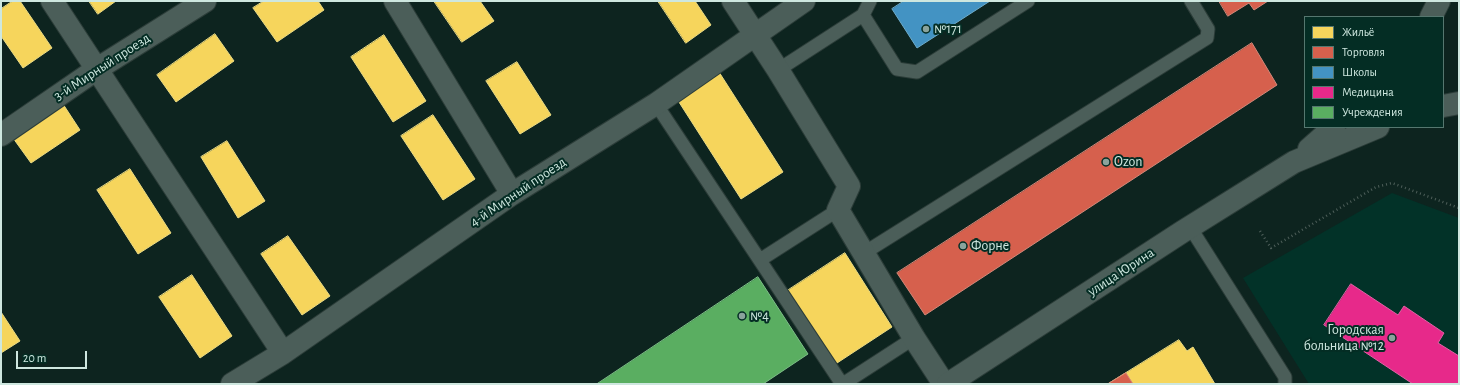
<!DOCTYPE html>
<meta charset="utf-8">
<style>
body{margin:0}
#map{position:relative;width:1460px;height:385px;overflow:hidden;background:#0d241f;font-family:"Alegreya Sans",sans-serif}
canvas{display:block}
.frame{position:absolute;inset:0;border:2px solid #cee7df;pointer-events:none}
.legend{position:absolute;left:1304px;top:16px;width:140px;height:112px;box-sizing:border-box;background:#042d24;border:1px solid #55776f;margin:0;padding:5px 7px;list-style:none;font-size:12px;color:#cee7df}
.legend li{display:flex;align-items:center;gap:8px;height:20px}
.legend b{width:20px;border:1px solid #55776f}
.scale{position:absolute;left:16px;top:351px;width:71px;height:18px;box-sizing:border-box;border:2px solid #cee7df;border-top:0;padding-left:5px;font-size:12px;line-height:14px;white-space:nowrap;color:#cee7df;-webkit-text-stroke:3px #042d24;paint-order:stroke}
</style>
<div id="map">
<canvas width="1460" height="385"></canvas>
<div class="frame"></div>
<ul class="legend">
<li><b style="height:11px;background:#f6d55c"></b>Жильё</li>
<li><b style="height:11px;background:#d6604d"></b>Торговля</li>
<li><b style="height:11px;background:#4393c3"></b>Школы</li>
<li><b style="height:11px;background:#e7298a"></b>Медицина</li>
<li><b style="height:11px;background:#5aae61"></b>Учреждения</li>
</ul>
<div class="scale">20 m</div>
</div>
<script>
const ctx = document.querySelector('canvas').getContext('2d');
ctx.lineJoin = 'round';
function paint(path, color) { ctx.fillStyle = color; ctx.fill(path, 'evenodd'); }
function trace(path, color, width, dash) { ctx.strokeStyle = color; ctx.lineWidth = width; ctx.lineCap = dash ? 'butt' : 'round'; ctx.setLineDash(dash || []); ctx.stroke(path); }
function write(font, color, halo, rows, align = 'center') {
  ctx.font = font + ' "Alegreya Sans",sans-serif'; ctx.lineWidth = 4; ctx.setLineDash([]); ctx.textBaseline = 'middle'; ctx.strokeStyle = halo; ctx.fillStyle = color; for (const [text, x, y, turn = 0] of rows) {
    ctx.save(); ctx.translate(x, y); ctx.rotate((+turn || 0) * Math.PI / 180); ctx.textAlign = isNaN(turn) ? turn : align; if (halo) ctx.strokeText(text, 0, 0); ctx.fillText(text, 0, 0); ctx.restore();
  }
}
paint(new Path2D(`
 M1392,193l67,25v166h-150l-66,-106z`), '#023228');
const homes = new Path2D(`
 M13,1h7l32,47 -29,20 -22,-32v-27z
 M89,1h27l-18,13z
 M264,1h54l6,9 -47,32 -24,-34z
 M434,1h46l14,20 -32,21z
 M658,1h37l16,24 -25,18z
 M215,34l19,27 -58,41 -19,-27z
 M384,35l42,66 -33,21 -42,-65z
 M517,62l34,53 -31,19 -34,-53z
 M719,72l64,100 -42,27 -64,-100z
 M63,104l17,26 -49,33 -18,-25z
 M433,115l42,64 -32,21 -42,-64z
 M227,141l38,60 -27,17 -37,-61z
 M130,169l41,64 -33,21 -41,-64z
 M288,236l42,60 -28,19 -41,-61z
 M845,253l47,74 -58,38 -47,-74z
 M192,275l40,61 -32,22 -41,-61z
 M1,312l19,29 -19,12z
 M1179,340l8,11 6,-4 22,37h-107z`);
paint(homes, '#f6d55c');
trace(homes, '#eada83', 1);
const shops = new Path2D(`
 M1219,1h49l-14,9 -5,-7 -21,13z
 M1252,43l25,42 -352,230 -28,-42z
 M1126,373l7,11h-25z`);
paint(shops, '#d6604d');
trace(shops, '#d48879', 1);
const schools = new Path2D(`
 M904,1h86l-73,47 -25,-39z`);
paint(schools, '#4393c3');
trace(schools, '#6daccb', 1);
const health = new Path2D(`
 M1351,284l47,31 6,-9 40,27 -6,10 21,13v28h-46l-89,-59z`);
paint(health, '#e7298a');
trace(health, '#e062a4', 1);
const public = new Path2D(`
 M758,277l50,77 -45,30h-166z`);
paint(public, '#5aae61');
trace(public, '#7dbf87', 1);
const lane = new Path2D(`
 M863,15l34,54 20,3 111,-71
 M778,70l85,-55 7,-14
 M656,104l186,280
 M1190,227l95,150v7
 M864,253l343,-215 1,-9 -17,-28
 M760,260l78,-50
 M843,384l71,-46`);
const street = new Path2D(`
 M52,1l231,352
 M395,1l117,193
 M733,1l45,69 71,116 -11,24 76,128 30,46
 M1,135l96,-66 108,-68
 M232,384l51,-31 229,-159 144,-90 148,-103`);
const secondary = new Path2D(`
 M1431,17l8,-16
 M1443,106l16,-3
 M1309,149l25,-22
 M948,384l234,-152 112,-70 84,-35`);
trace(lane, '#2c3d39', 15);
trace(street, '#2c3d39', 24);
trace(secondary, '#2c3d39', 24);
trace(new Path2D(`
 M1260,231l11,17 105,-61 16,-4 67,25`), '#4e5f5a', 2.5, [1, 3]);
trace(lane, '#4b5e59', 13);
trace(street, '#4b5e59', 22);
trace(secondary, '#4b5e59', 22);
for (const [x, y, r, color] of [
 [926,29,4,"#8aa39c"],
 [1106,162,4,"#8aa39c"],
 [963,246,4,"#8aa39c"],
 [742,316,4,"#8aa39c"],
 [1392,338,4,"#8aa39c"]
]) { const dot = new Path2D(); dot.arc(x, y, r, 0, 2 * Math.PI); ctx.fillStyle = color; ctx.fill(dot); trace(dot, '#042d24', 1.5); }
write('14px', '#cee7df', '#042d24', [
 ["№171",934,29],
 ["Ozon",1114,162],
 ["Форне",971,246],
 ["№4",750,316],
 ["Городская",1384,330,"right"],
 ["больница №12",1384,346,"right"]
], 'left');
write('14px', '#cee7df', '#042d24', [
 ["3-й Мирный проезд",102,67,-33],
 ["4-й Мирный проезд",518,192,-34],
 ["улица Юрина",1121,272,-33]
]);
</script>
